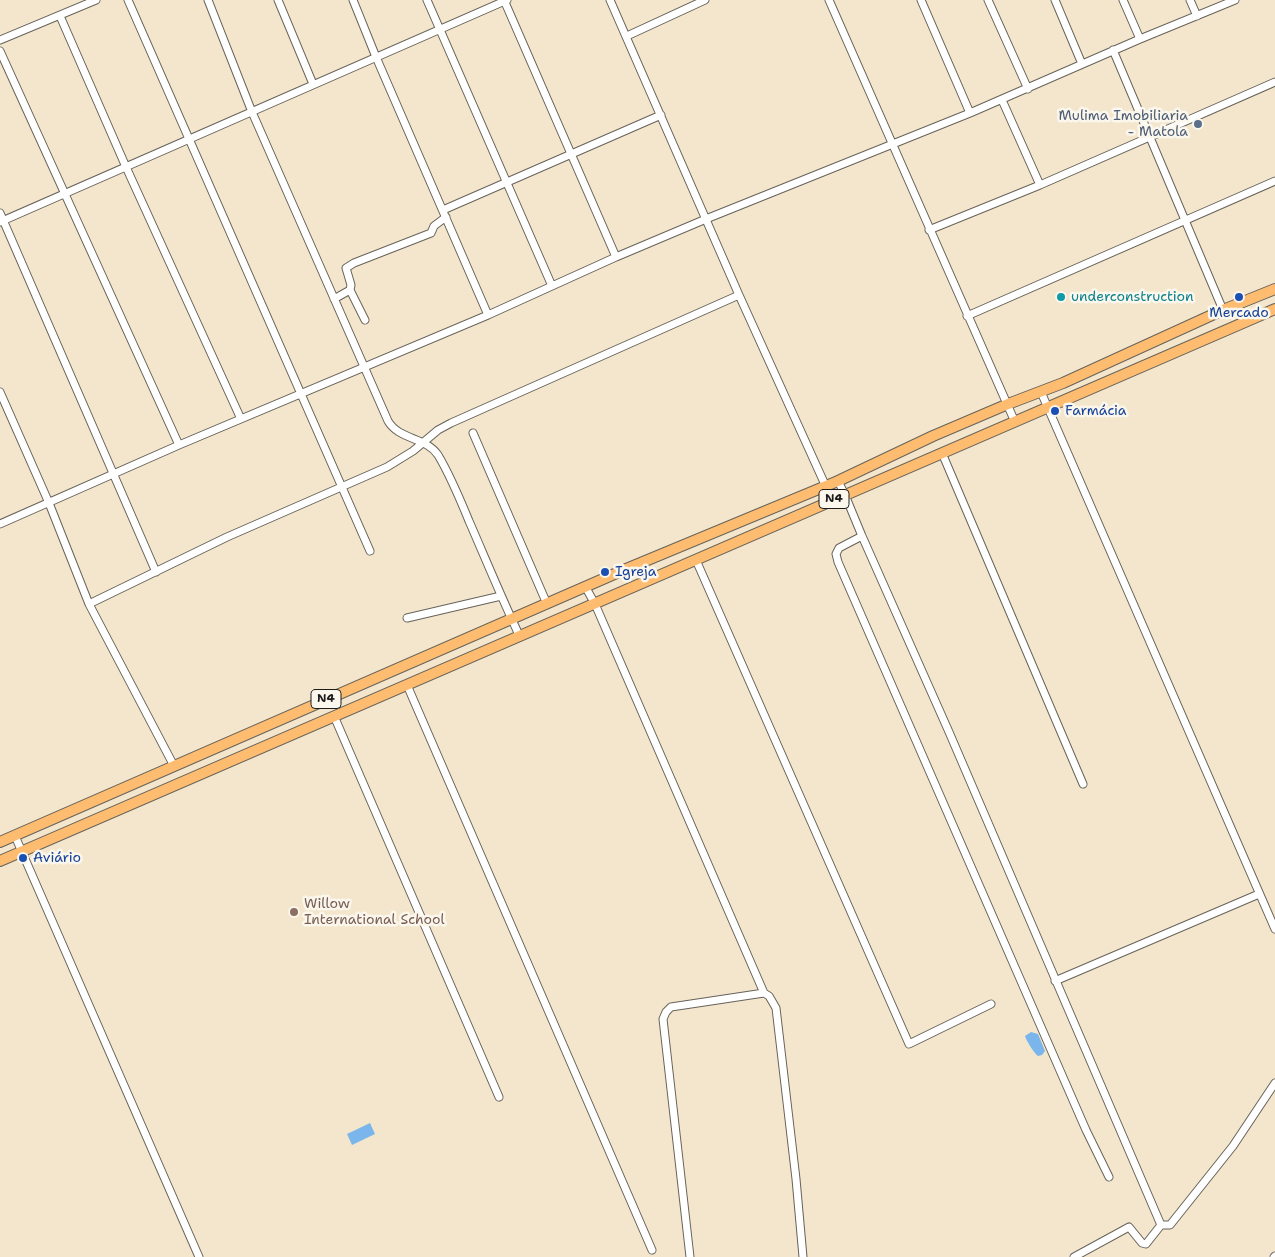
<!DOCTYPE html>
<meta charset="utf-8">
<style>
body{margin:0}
canvas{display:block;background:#f3e6cc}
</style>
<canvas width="1275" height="1257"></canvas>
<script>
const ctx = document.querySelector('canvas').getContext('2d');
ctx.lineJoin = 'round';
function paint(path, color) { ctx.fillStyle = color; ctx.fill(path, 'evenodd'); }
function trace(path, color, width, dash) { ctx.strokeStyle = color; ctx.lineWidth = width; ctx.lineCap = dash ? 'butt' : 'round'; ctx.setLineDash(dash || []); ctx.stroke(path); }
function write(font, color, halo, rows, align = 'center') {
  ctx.font = font + ' "Shantell Sans",sans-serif'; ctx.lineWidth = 5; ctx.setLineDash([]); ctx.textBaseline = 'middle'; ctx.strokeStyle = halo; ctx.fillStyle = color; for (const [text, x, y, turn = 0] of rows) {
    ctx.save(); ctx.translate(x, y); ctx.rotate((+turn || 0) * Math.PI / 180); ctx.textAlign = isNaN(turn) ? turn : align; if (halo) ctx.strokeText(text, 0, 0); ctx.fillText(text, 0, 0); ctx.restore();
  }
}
paint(new Path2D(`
 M1031,1032l7,2 7,17 -3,4 -4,1c-4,-3 -12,-16 -13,-20z
 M370,1123l5,11 -23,11 -5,-11z`), '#7ab6ec');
const minor = new Path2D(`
 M128,0l242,551
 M208,0l44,112 136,309c11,19 38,16 50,34 12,20 22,44 31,66 17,39 33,78 51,116
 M278,0l35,84
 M353,0l23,57 112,258
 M427,0l125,286
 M504,0l112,257
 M610,0l129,295 93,205
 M829,0l186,422
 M921,0l49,113
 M988,0l40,89
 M1055,0l27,64
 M1123,0l17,39
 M1190,0l7,16
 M60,16l66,151 115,252
 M627,36l78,-36
 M0,40l96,-40
 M1113,50l110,260
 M0,51l179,394
 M1002,100l38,85
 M443,210l218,-95
 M0,213l156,359
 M0,222l507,-222
 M929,230l111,-45 235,-103
 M350,290l15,30
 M334,299l16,-9 1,-5 -5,-17 8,-5 77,-30 3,-7 12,-9
 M967,316l308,-135
 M0,392l49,111 40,101 85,162
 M1041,392l234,537
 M473,433l74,171
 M942,453l141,331
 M838,481l7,14 17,41 87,196 212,493
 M0,524l179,-79 309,-130 128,-58 90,-38 264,-106 170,-74 95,-39
 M862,536l-23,12 -3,6 2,8 248,568 23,47
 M696,560l213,484 82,-40
 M586,588l9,16 169,389 5,3 7,12 20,171 7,78
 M89,604l138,-67 160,-70 26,-16 25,-21 13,-7 288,-128
 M407,618l94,-22
 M407,685l245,565
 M334,716l165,381
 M15,836l184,421
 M1055,981l204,-87
 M690,1257l-27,-238 3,-7 5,-5 93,-14
 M1074,1257l55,-30 13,16 4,1 15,-19h9l63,-79 42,-63
 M1274,1257l1,-1`);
const highway = new Path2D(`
 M0,842l626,-273 212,-88 95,-45 75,-32 55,-21 160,-73 52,-21
 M0,861l1275,-552`);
trace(minor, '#67635a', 9);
trace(highway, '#67635a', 12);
trace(minor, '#fff', 7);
trace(highway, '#febc70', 10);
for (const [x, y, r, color] of [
 [1198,124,5,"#5c6f8a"],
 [1061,297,5,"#0f9aa8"],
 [1239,297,5,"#1a4fb4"],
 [1055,411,5,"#1a4fb4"],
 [605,572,5,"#1a4fb4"],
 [23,858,5,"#1a4fb4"],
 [294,912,5,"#8d6e63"]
]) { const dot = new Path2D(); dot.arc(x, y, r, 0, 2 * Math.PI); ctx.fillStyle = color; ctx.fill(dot); trace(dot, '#fbf7ec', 2); }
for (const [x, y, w] of [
 [834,499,30],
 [326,699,30]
]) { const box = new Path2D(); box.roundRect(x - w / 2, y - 9.5, w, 19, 4); ctx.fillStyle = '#fbf7ec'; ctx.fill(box); trace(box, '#1c1c1c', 1); }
write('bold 12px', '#1c1c1c', null, [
 ["N4",834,499],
 ["N4",326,699]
]);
write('14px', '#4e5e75', '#fbf7ec', [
 ["Mulima Imobiliaria",1188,116],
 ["- Matola",1188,132]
], 'right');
write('14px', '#0d838f', '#fbf7ec', [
 ["underconstruction",1071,297]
], 'left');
write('14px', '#164399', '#fbf7ec', [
 ["Mercado",1239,313,"center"],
 ["Farmácia",1065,411],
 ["Igreja",615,572],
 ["Aviário",33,858]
], 'left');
write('14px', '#785e54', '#fbf7ec', [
 ["Willow",304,904],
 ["International School",304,920]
], 'left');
</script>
